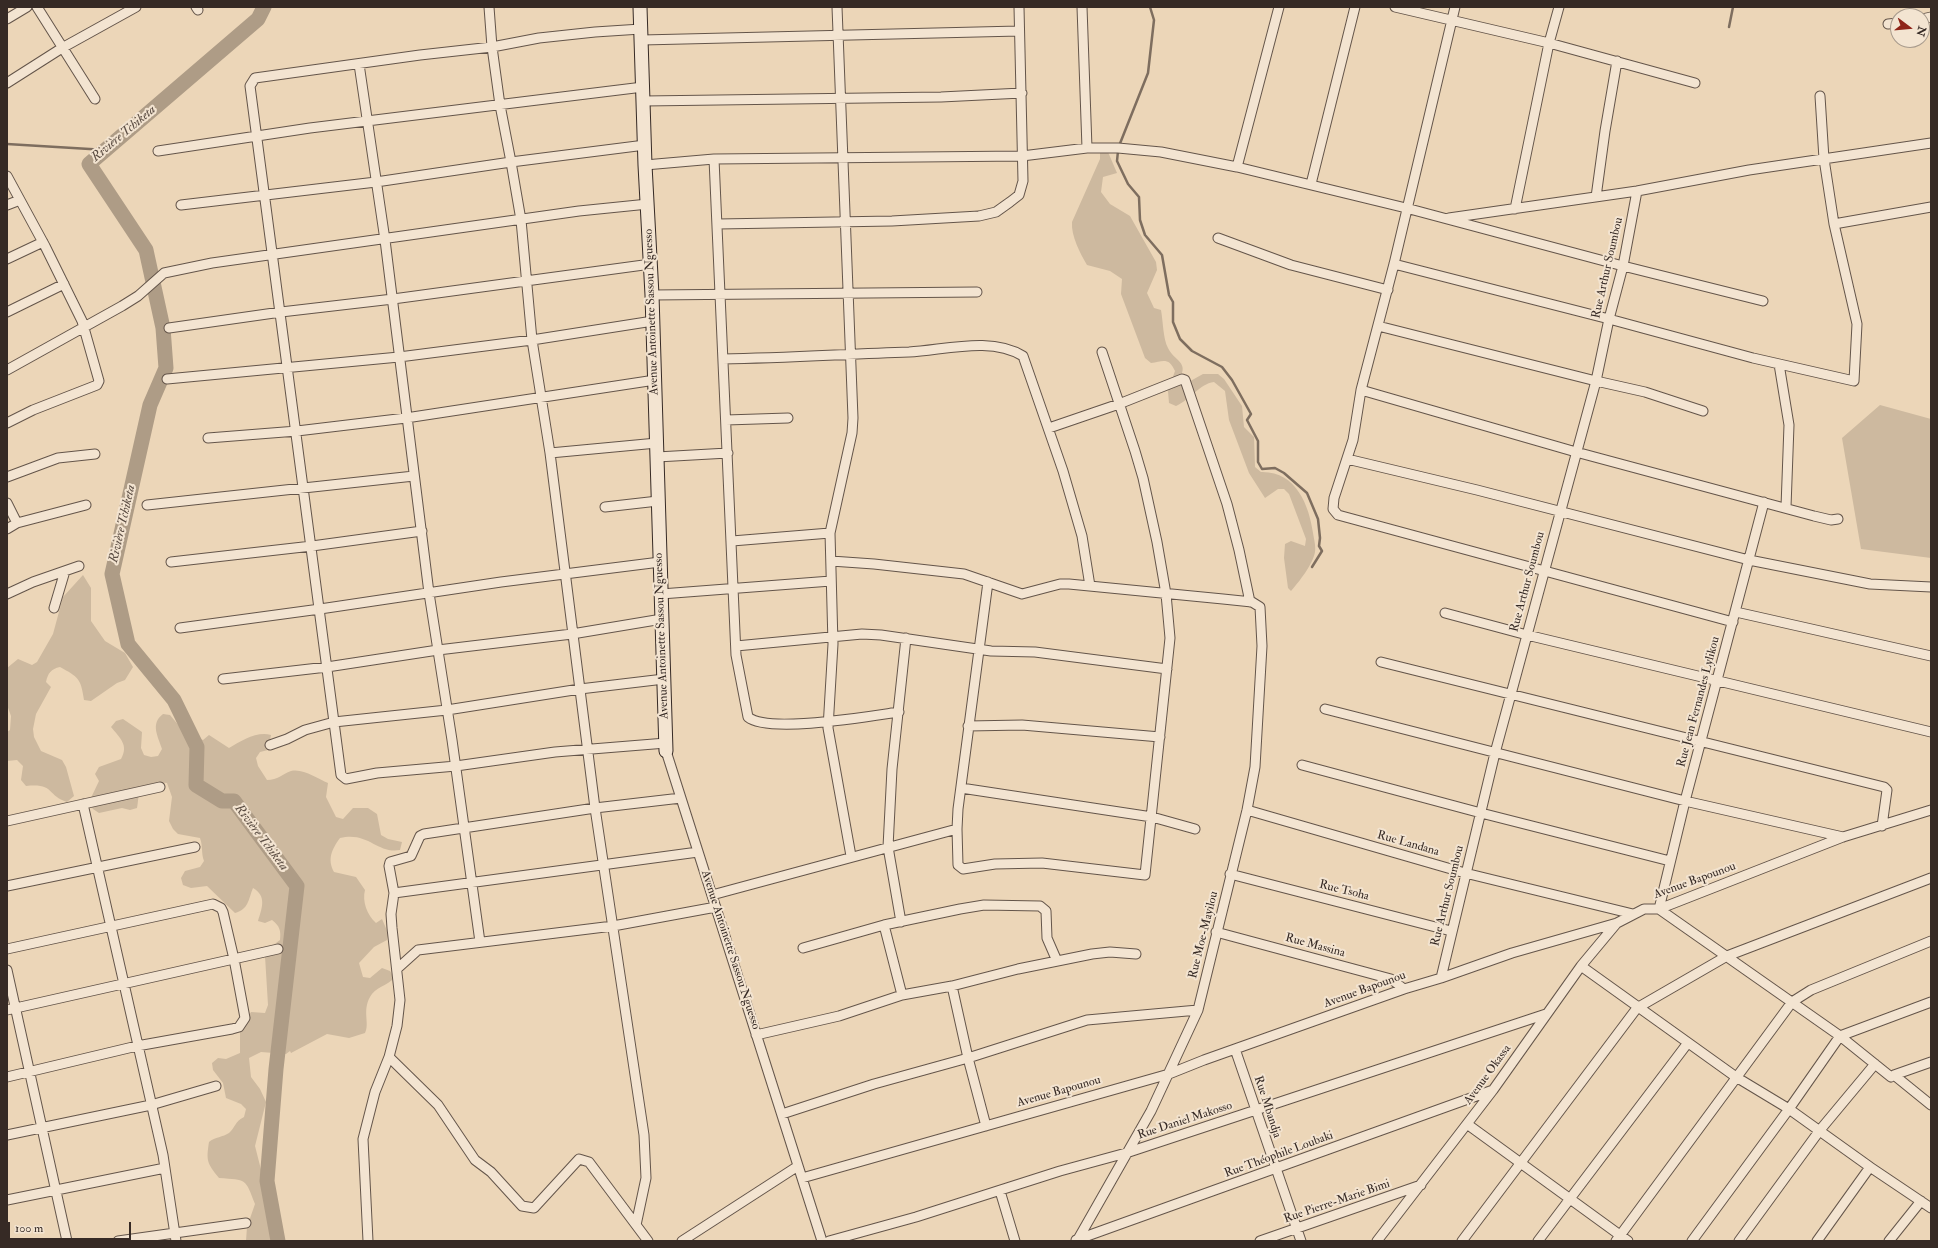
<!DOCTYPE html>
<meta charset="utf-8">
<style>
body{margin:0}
#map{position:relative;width:1938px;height:1248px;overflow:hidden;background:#ecd6b8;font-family:"IM FELL Double Pica",serif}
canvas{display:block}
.frame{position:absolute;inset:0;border:8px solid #362a25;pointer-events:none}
.north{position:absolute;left:1890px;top:8px;width:40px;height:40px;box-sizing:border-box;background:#f3e4d1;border:1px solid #a79a8c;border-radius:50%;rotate:106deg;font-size:11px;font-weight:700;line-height:16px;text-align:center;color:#362a25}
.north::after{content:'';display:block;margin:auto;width:14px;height:18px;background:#8f2418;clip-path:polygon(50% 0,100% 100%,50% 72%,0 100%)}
.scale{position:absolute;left:8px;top:1222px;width:123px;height:18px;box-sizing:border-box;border:2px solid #362a25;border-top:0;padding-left:5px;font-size:12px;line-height:14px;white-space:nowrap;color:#362a25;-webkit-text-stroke:3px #f3e4d1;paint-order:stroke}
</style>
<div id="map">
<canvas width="1938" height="1248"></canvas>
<div class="frame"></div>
<div class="north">N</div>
<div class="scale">100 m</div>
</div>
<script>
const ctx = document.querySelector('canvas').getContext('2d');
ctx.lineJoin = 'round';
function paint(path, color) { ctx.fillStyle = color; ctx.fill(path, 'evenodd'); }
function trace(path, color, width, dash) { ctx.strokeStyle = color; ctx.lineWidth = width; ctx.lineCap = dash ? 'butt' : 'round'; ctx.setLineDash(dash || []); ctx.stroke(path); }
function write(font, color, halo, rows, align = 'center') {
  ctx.font = font + ' "IM FELL Double Pica",serif'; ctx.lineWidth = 4; ctx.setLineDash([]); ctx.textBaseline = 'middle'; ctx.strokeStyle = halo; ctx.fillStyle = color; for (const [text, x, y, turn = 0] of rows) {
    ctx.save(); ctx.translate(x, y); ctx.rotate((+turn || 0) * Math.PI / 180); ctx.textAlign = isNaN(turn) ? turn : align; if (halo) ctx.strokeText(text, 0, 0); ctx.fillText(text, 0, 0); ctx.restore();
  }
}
paint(new Path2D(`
 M1100,152h8l9,21 -14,4 -2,15 9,12 20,12 26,46 1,8 -10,23 7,15 7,2c2,10 2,29 7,38 6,13 22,14 11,31l6,5 18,-10h15l6,5 18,27 2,21 10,10 1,30 6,5c35,-1 48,33 52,61 1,6 3,14 2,19 -2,12 -16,30 -24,39l-3,-3 -4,-30 1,-14 6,-3 14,5 1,-7 -17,-45 -5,-5h-6l-13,9 -16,-25 -20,-53 -4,-29 -11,-9c-15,2 -24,18 -38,24l-7,-3 -1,-12 7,-20c-6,-14 -12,-10 -24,-8l-6,-5 -24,-64 1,-15 -12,-8 -23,-6c-7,-12 -16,-29 -15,-43l28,-63z
 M1880,405l51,14v139l-70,-9 -19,-111z
 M83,575l8,13v33l14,20 20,12 8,14 -8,13 -8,3 -26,18 -7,-1c-3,-22 -6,-23 -24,-33 -9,2 -12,6 -14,15l5,5 -15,27 -3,15 1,8 7,14 21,9 4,7 8,29 -7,6c-21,-7 -12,-19 -41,-16l-5,-6 2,-14 -6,-6 -10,1v-29l3,-2 1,-14 -4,-11v-37l11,-9 14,6 5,-3 16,-28 10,-37z
 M163,714l7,1 15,18 18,7 6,-5 20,13c12,-7 28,-17 42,-13l-3,15 -8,2 -4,6 2,8 9,14c11,0 15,-6 24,-9 12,-3 27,8 37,12l-2,14 10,20 7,2 10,-11h15l9,6 4,21 7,4 14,3 -2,8c-23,4 -32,-19 -60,-12 -8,11 -13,21 -6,34l22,5 9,13c-3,11 2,25 11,33l6,-4 6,14 -1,7 -13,7 -15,16 4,14 7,1 12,-10 8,3 4,7c-7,8 -19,9 -24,19 -8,14 0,26 -5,36l-16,5 -22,-4 -36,19 -1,-2 -4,3 -25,-2 -12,6 2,19 9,12 6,13 -11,44 15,59 3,36h-27l1,-14 8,-23c-10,-26 -8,-24 -36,-26 -12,-15 -13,-17 -10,-36 6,-5 14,-5 20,-9 6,-5 6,-12 15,-16l2,-8 -5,-5 -15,-6 -3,-15 -10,-13 -1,-7 6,-5 8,1 14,-6v-22l11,-19 14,1 3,-8 -3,-49 3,-7 12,-9c1,-9 0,-14 -8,-20l-7,3 -7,-2c4,-13 9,-25 -5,-33 -5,12 -4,21 -18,25l-28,-27 -16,2 -8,-3 -2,-7 4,-7 15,-4 4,-6c-3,-8 -1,-15 -4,-23l-22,-4 -5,-5 -4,-8 3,-24 -5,-14c-8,-1 -23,0 -27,8 -2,5 -2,12 -3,17l-7,2 -8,-2 -23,5 -6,-4 -4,-7 10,-21 -4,-7 4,-7 22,-8c8,-14 -1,-21 -10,-32l5,-6 7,-2 19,13 -1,16 3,7 7,2 7,-1 4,-7c-4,-13 -12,-25 1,-35z`), '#cdb99f');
trace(new Path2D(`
 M1729,27l4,-20
 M7,144l99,6
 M1119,146l29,-73 6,-53 -4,-13
 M1118,151l-1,10 11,23 11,13 1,23 5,15 17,20 7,40 4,7v20l7,17 12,12 30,16 10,13 19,34 -4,6 11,21v21l4,7 13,-1 9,5 23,20 11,26 2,19 -1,8 3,5 -10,16`), '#7e6e5f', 2.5);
trace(new Path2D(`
 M264,7l-6,12 -169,145 57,86 17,78 3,40 -16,37 -38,169 16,70 46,56 23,47 -1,38 26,16h12l63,85 -21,183 -9,112 11,60`), '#ae9c86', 15);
const street = new Path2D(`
 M37,7l58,92
 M196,7l2,3
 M489,7l3,40 8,58 11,57 10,58 11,120 18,113 45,355 49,327 2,43 -10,47
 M837,7l16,411 -1,15 -22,100 3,111 -5,84 23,128
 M1082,7l5,141
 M1395,7l154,36 146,40
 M1455,7l-61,257 -33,126 -8,50 -19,58 -1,11 5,6 395,107
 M7,19l20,-12
 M1922,19l9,-2
 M1888,24l10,-1
 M641,29l-46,3 -56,6 -47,9 -72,8 -165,23 -5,8 91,689 5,4 31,-6 79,-7 99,-14 111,-9
 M642,40l377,-9
 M359,64l26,176 44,353 23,147 28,202
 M7,83l55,-35 74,-41
 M644,101l297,-4 81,-4
 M158,151l152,-23 333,-41
 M714,159l22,496 12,62c20,17 123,-1 151,-5
 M645,165l69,-6 308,-3 65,-8h31l43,4 76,15 169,41 217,58 140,35
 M1237,167l42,-160
 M7,176l38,70 37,75 17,60 -2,4 -64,25 -26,13
 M1311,184l44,-177
 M1596,197l9,-66 12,-70
 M7,205l13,-5
 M181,205l195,-23 135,-20 134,-17
 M1515,209l34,-166 10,-36
 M1449,218l188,-27 112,-21 182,-27
 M718,224l174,-3 87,-5 17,-4 14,-10 9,-7 4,-14 -4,-174
 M1834,224l97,-17
 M1218,238l73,27 97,25
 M7,259l36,-17
 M1394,264l215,55 144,39 101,23 3,-57 -23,-100 -10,-65 -4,-63
 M652,295l325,-3
 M7,312l57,-28
 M1378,326l218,55 49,11 58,19
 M169,328l112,-16 112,-13 258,-35
 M723,359c62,-1 124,-5 186,-7 36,-2 82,-16 114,4l40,115 19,65 8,50
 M1779,364l10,61 -3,82
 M7,370l115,-64 16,-10 26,-23 48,-10 367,-52 69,-7
 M167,379l232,-22 133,-17 121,-19
 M1361,390l215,62 238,64 17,4 7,-1
 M726,420l62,-2
 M1049,428l70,-24 63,-25 3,1 42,124 12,46 11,52
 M208,438l89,-7 109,-13 249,-38
 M550,453l107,-10
 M657,457l71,-4
 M1347,459l130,31 272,70 121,24 61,3
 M7,477l51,-19 37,-4
 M1764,502l-79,299 -26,108 181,127 51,41 3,-2 37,30
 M7,503l10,20
 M147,505l267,-29
 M605,507l53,-6
 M7,529l10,-6 69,-18
 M732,541l98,-8
 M831,561l43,3 90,10 58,20 38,-10h9l154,15 29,3 8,5 2,39 -7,121 -8,43 -49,200 -47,101 -74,130
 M171,562l141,-16 110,-15
 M988,582l-30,227 -1,20 1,36 5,4 32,-5 47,-1 103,12 25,-237 -4,-44 -9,-52 -14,-64 -8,-27 -33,-99
 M7,594l26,-12 46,-16
 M661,594l170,-13
 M54,608l11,-37
 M1736,612l195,44
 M1445,613l82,22 404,97
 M180,628l140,-19 181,-27 159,-20
 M736,646l126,-12 19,1 110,16 44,1 132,17
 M1381,662l503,125 3,3 -5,36
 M223,679l104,-12 111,-17 134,-16 90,-15
 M1325,709l360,92 158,36
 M968,726l54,-1 138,12
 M270,745l17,-6 18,-9 29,-8 113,-12 133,-21 84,-10
 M666,751l156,490
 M1302,765l179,48 189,48
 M961,788l191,29 43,12
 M83,804l80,351 13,86
 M1247,810l218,63 168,41
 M7,821l153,-34
 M1230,874l221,57
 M7,886l188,-39
 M394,893l304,-41
 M712,895l245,-66
 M901,922l-13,-75 4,-78 14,-131
 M884,925l18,70
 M1216,932l175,47 13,10
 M803,948l81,-23 76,-16 24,-4 56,1 6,5 1,27 10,23
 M7,949l206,-45 8,4 2,4 11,47 11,59 -6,9 -7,2 -95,17 -130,31
 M1581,966l155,111 53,32 81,58 61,41
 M398,968l20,-18 195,-24 103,-19
 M7,970l60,271
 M1441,978l54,-225 101,-372 13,-62 14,-53 14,-75
 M952,986l16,72 18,68
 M7,1010l271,-61
 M756,1035l83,-19 63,-21 50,-9 66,-17 74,-15 18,-2 26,2
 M1235,1049l66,192
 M389,1057l49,48 37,55 16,12 31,34 12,2 45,-49 10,3 59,79
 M1894,1075l37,-13
 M782,1114l92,-30 94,-26 119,-38 111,-10
 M1467,1124l161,117
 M7,1135l144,-30 65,-19
 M802,1178l367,-104 35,-14 200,-71 37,-11 71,-25 105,-30 27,-14h15l184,-72 88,-27
 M1000,1191l15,50
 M7,1200l158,-32
 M1076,1240l417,-150
 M118,1241l128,-18
 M368,1241l-5,-102 12,-47 14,-35 8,-31 3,-26 -8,-72 -1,-14 3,-21 -5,-27 1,-4 21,-6 9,-20 4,-2 171,-26 86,-10
 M682,1241l116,-75
 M829,1241l87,-24 144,-46 66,-18 420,-139
 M1260,1241l161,-56
 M1377,1241l116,-151 88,-124 35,-42
 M1462,1241l175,-233 90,-52 204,-78
 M1538,1241l149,-197
 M1616,1241l176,-239 19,-12 120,-49
 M1692,1241l97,-132 51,-73 91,-34
 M1739,1241l81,-111 55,-66
 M1817,1241l53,-74
 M1889,1241l32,-40`);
const secondary = new Path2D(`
 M640,7l5,158 7,130 14,456`);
trace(street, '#64554a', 11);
trace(secondary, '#362a25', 15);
trace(street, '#f3e4d1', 9);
trace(secondary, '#f3e4d1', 13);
write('12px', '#362a25', '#f3e4d1', [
 ["Rue Arthur Soumbou",1608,268,-77],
 ["Avenue Antoinette Sassou Nguesso",652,312,-92],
 ["Rue Arthur Soumbou",1528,582,-75],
 ["Avenue Antoinette Sassou Nguesso",662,636,-92],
 ["Rue Jean Fernandes Lylikou",1699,702,-75],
 ["Rue Landana",1408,844,16],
 ["Avenue Bapounou",1695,881,-20],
 ["Rue Tsoha",1344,891,14],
 ["Rue Arthur Soumbou",1448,896,-76],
 ["Rue Moe-Mayilou",1204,935,-76],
 ["Rue Massina",1315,946,15],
 ["Avenue Antoinette Sassou Nguesso",730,950,72],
 ["Avenue Bapounou",1365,990,-20],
 ["Avenue Okassa",1488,1075,-54],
 ["Avenue Bapounou",1059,1092,-16],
 ["Rue Mbandja",1267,1107,72],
 ["Rue Daniel Makosso",1185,1121,-18],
 ["Rue Théophile Loubaki",1279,1155,-20],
 ["Rue Pierre-Marie Bimi",1337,1202,-19]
]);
write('italic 13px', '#5a4c42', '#f3e4d1', [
 ["Rivière Tchiketa",124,134,-40],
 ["Rivière Tchiketa",123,524,-77],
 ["Rivière Tchiketa",261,838,53]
]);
</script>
